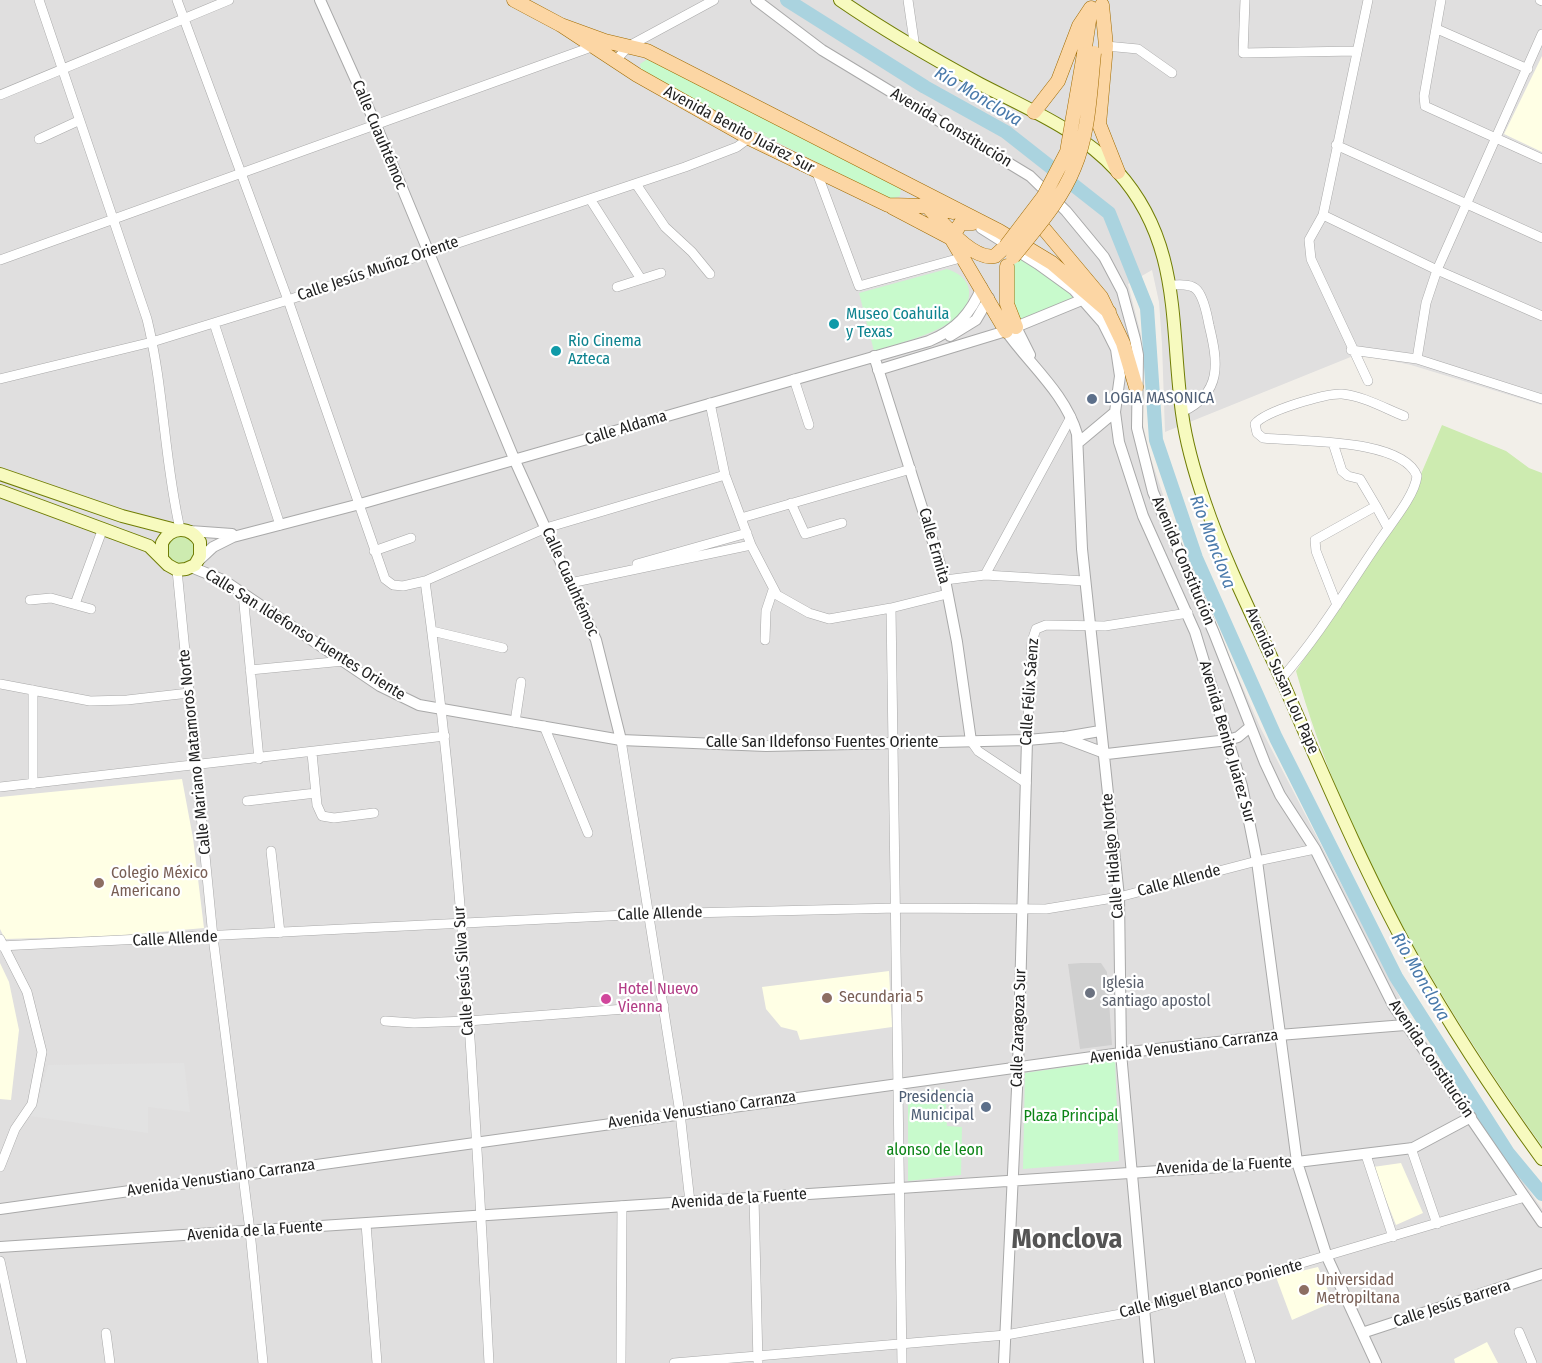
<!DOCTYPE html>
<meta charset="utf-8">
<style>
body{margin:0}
canvas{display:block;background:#f2efe9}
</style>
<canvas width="1542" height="1363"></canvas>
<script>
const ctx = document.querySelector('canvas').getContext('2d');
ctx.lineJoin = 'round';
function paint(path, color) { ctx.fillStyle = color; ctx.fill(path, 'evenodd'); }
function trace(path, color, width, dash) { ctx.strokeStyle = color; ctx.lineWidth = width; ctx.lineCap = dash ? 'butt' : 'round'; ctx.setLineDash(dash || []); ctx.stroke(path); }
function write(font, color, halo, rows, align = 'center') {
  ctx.font = font + ' "Fira Sans Condensed",sans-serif'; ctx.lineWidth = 4.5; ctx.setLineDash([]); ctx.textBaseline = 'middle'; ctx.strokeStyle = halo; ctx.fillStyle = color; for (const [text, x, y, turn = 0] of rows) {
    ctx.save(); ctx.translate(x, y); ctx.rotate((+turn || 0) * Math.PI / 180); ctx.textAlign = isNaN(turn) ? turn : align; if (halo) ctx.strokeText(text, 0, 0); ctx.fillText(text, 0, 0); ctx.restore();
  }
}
paint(new Path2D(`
 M0,0h1542v405l-131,-40 -53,-11 -193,78 -3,-88 -3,-42 -7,-32 -24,14 13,51 1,86 8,35 29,86 81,185 152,294 130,188v154h-1542z`), '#e0dfdf');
paint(new Path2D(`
 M1542,56v96l-38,-18z
 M182,779l11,59 11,90 -89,8 -110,3 -5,-10v-132z
 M0,963l9,19 10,48 -8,70 -11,-1z
 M889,971l3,56 -92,13 -3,-9 -16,-4 -15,-18 -4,-22z
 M1401,1163l22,50 -27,12 -23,-58z
 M1318,1267l15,35 -41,18 -16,-43z
 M1487,1342l11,21h-43l-1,-4z`), '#ffffe5');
paint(new Path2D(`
 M1081,963h20l6,9 5,73 -32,4 -12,-85z`), '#d0d0d0');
paint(new Path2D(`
 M1442,425l64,26 23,17 13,5v673c-103,-145 -198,-304 -246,-475l108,-163 11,-20z
 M165 550a15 15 0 1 1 30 0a15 15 0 1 1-30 0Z`), '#cdebb0');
paint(new Path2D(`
 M649,58l252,129 -1,9 -10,3 -248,-125 -2,-10z
 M1021,257l31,20 23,21 -53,22 -5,-3c-5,-19 -15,-45 4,-60z
 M947,269c11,4 20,9 22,21 4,38 -68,52 -95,61l-15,-58z
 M1115,1060l4,101 -96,8 2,-96z
 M945,1089l2,37 15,1 -1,48 -53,6v-87z`), '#c8facc');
paint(new Path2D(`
 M184,1063l6,49 -42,-5v26l-118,-17 7,-12 11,-39z`), '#e2e2e2');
trace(new Path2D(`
 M787,0l138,87 81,45 103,81 38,95 9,132 40,118 80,180 120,239 112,176 34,41`), '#aad3df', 14);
const minor = new Path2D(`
 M39,0l108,319c17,69 17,141 33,210
 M177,0l111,300 97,279 8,6 10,1 22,-5 121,-53 179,-53
 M908,0l7,48
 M1245,0l-2,53 113,-2
 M1441,0l-17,96 1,10 117,53
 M1540,0l2,1
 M1437,29l91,40
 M1106,46l32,3 34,24
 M615,61l14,-15 85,-46
 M0,95l229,-95
 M39,139l39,-18
 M1336,145l206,93
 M816,170l43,116 105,-29
 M636,184l29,43 27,25 18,22
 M590,199l51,80
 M1323,215l114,55 105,46
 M0,260l597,-215
 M1170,285c8,0 21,-2 27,5 7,8 10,24 12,35 9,37 14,68 -27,87
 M617,287l44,-14
 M214,323l66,202
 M1351,350l66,9 125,40
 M1417,359l9,-56 11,-33 105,-236
 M0,379l152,-37 136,-42 397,-133 52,-20 12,-9
 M794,379l15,46
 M1368,381l-57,-122 -2,-19 14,-25 45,-215
 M710,403l15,72 26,70 26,50 32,18 20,6 62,-11 56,-14
 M1333,443l9,28 6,5 12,3 16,27 -61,34 1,11 21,54
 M791,503l14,31 37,-11
 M1376,506l12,22
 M741,518l170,-49
 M374,551l37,-13
 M637,564l110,-31
 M177,570l36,367 37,294 13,132
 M985,575l86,-158
 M945,580l40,-5 100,6
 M425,581c36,259 50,521 64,782
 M570,583l181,-38
 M243,594l16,165
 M30,600l21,-2 40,11
 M75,604l28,-76
 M891,608l11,755
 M432,631l71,17
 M765,640l1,-29 7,-21
 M250,670l94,-9
 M1281,679c37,-42 65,-89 97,-136 11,-17 37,-47 39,-67 -15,-38 -117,-34 -154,-38l-6,-5 -2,-9c10,-13 71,-31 87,-30 21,2 42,14 62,22
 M0,684l90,17 37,-1 62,-7
 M33,690v94
 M515,722l6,-40
 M544,726l44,107
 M621,740l59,373 10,89
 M1027,740l5,-99 4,-12 10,-4 59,1 83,-13
 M971,741l7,10 48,32
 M312,753l5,52 5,11 12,2 40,-5
 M0,787l445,-51
 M247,801l69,-8
 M271,851l9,82
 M0,939l27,53 15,60 -10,52 -17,25 -15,38
 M0,946l647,-32 250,-6 149,1 73,-12 138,-36 58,-12
 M385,1021l29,2 54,-2 196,-15
 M1411,1148l26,76
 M1366,1155l27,82
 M754,1197l4,166
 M366,1224l11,139
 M0,1261l22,102
 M1227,1285l24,78
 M1519,1332l13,31
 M106,1333l4,30
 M621,1363l1,-157
 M674,1363l332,-28 137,-25 382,-113`);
const tertiary = new Path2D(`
 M320,0l56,125 139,336 81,179 25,100
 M756,0l66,50 208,126 36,35 38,46 18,34 13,48 3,16 -1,73 16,64 61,141 51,130 15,32 35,54 78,156 149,217
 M981,228l57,36 36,26 29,33 13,26 4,27 -5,36 4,30 24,74 52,116 47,154 15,75 40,301 30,95 49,106
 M1016,327l14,28
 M1006,331c23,33 59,62 71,103l5,115 37,348 2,156 28,310
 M950,336l26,-16 13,-22
 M874,356l71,224 12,62 14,99
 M878,370l128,-39 78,-32
 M1078,443l37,-31
 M190,531l42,3
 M198,561l15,-14 20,-10 127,-33 569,-163c27,-11 42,-28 53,-54
 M191,567l32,13 157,106 39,19 202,35 145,6 261,-6 35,-3 45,17 121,-14 10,-3 12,-10
 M1065,737l35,-6
 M0,1209l1121,-156 158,-18 126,-10
 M0,1247l1297,-85 116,-14 58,-31
 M1362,1333l180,-59
 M1004,1363l14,-295 9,-328`);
const secondary = new Path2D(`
 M840,0c45,31 92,58 140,84 48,25 100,46 137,87 65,72 53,154 65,242 4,30 13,61 23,90 21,62 52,122 79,182 40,91 79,184 127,271 39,70 84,138 131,203
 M0,474l122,42 54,14
 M0,491l149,55 19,19 9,5 9,-1 9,-4 5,-9v-14c-10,-16 -29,-16 -38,1v14`);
const primary = new Path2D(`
 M514,0l47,25 76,50 112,63 139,67 40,1 25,6
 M1102,5l4,41 -7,78 19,48
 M561,25l44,16 42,10 352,180 53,32 57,49
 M1084,54l6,-40
 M1034,112l24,-31 21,-55 12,-18
 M926,205c15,15 45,56 69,51l11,-10
 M892,207l59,31
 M973,223h-12l-10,15 55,93
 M1039,223l62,74 22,46 13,44
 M1007,266v38l9,23`);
trace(minor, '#a9a9a9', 10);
trace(tertiary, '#a9a9a9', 12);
trace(secondary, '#707d05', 14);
trace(primary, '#a06b00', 15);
trace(minor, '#fff', 9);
trace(tertiary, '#fff', 10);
trace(secondary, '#f7fabf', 12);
trace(primary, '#fcd6a4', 14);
const primaryBridge = new Path2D(`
 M1006,246l38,-50 23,-44 17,-98
 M1013,257c22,-28 48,-56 61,-89 15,-35 16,-77 20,-115`);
trace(primaryBridge, '#a06b00', 15, []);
trace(primaryBridge, '#fcd6a4', 14);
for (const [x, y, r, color] of [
 [834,324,6,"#0f9aa8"],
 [556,351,6,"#0f9aa8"],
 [1092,399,6,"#5c6f8a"],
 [99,883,6,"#8d6e63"],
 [1090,993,6,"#6b7280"],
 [827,998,6,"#8d6e63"],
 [606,999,6,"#d1479c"],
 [986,1107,6,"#5c6f8a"],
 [1304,1290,6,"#8d6e63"]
]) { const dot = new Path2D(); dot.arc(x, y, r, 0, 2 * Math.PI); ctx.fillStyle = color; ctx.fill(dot); trace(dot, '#fff', 2); }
write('16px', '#222', '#fff', [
 ["Avenida Constitución",951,128,31],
 ["Avenida Benito Juárez Sur",739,130,28],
 ["Calle Cuauhtémoc",379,135,67],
 ["Calle Jesús Muñoz Oriente",378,269,-19],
 ["Calle Aldama",626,428,-17],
 ["Calle Ermita",934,546,74],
 ["Avenida Constitución",1183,561,67],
 ["Calle Cuauhtémoc",570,582,66],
 ["Calle San Ildefonso Fuentes Oriente",305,635,32],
 ["Avenida Susan Lou Pape",1282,681,66],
 ["Calle Félix Sáenz",1030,692,-86],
 ["Avenida Benito Juárez Sur",1227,742,74],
 ["Calle San Ildefonso Fuentes Oriente",822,743],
 ["Calle Mariano Matamoros Norte",195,752,-96],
 ["Calle Hidalgo Norte",1113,856,-95],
 ["Calle Allende",1179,881,-15],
 ["Calle Allende",660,914,-2],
 ["Calle Allende",175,939,-3],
 ["Calle Jesús Silva Sur",464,971,-94],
 ["Calle Zaragoza Sur",1019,1028,-88],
 ["Avenida Venustiano Carranza",1184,1047,-7],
 ["Avenida Constitución",1431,1059,56],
 ["Avenida Venustiano Carranza",702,1110,-8],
 ["Avenida de la Fuente",1224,1166,-3],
 ["Avenida Venustiano Carranza",221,1178,-8],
 ["Avenida de la Fuente",739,1199,-4],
 ["Avenida de la Fuente",255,1231,-4],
 ["Calle Miguel Blanco Poniente",1211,1289,-15],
 ["Calle Jesús Barrera",1452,1304,-18]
]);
write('16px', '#0d838f', '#fff', [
 ["Museo Coahuila",846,315],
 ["y Texas",846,333],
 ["Rio Cinema",568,342],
 ["Azteca",568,360]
], 'left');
write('16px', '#4e5e75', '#fff', [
 ["LOGIA MASONICA",1104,399],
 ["Presidencia",974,1098,"right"],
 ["Municipal",974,1116,"right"]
], 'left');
write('16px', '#785e54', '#fff', [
 ["Colegio México",111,874],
 ["Americano",111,892],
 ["Secundaria 5",839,998],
 ["Universidad",1316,1281],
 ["Metropiltana",1316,1299]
], 'left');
write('16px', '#5b616d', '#fff', [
 ["Iglesia",1102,984],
 ["santiago apostol",1102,1002]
], 'left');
write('16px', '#b23c85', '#fff', [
 ["Hotel Nuevo",618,990],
 ["Vienna",618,1008]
], 'left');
write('16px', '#0c8416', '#fff', [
 ["Plaza Principal",1071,1117],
 ["alonso de leon",935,1151]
]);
write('italic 18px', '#4a7aab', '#fff', [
 ["Río Monclova",978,97,31],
 ["Río Monclova",1212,542,69],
 ["Río Monclova",1420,977,60]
]);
write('bold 28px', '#555', '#fff', [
 ["Monclova",1067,1240]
]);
</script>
